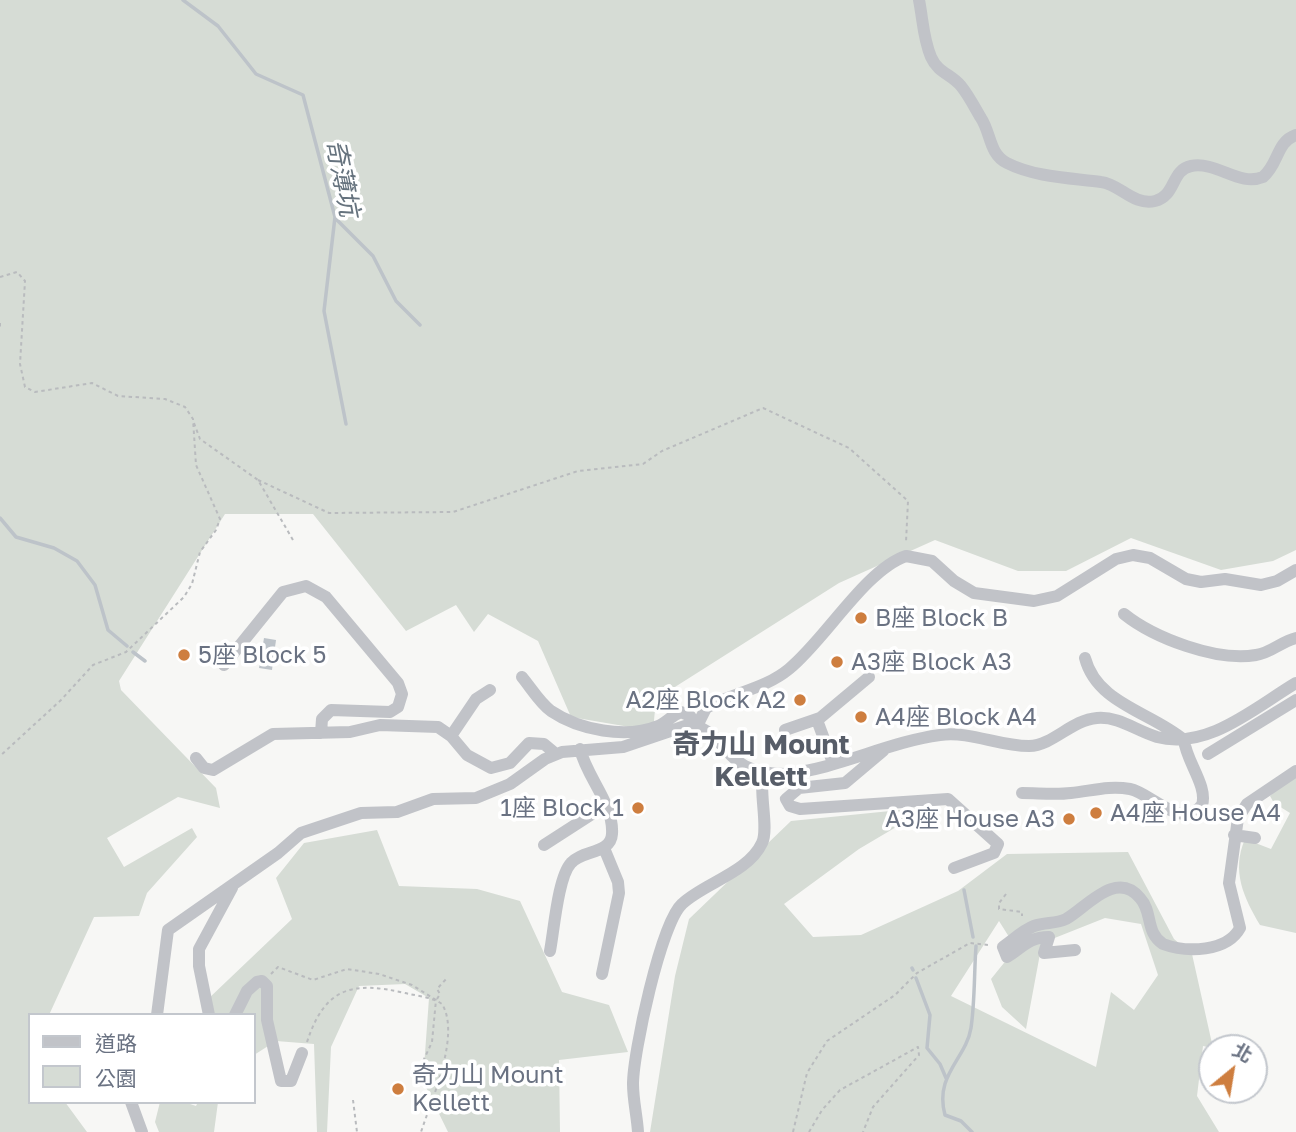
<!DOCTYPE html>
<meta charset="utf-8">
<style>
body{margin:0}
#map{position:relative;width:1296px;height:1132px;overflow:hidden;background:#f7f7f5;font-family:"Golos Text","Noto Sans TC",sans-serif}
canvas{display:block}
.legend{position:absolute;left:28px;top:1013px;width:228px;height:91px;box-sizing:border-box;background:#fff;border:2px solid #c3c7cd;margin:0;padding:9px 12px;list-style:none;font-size:21px;color:#6a7282}
.legend li{display:flex;align-items:center;gap:14px;height:35px}
.legend b{width:35px;border:2px solid #c3c7cd}
.north{position:absolute;left:1198px;top:1034px;width:70px;height:70px;box-sizing:border-box;background:#fff;border:2px solid #c3c7cd;border-radius:50%;rotate:30deg;font-size:19px;font-weight:700;line-height:28px;text-align:center;color:#6a7282}
.north::after{content:'';display:block;margin:auto;width:24px;height:32px;background:#ce7e3f;clip-path:polygon(50% 0,100% 100%,50% 72%,0 100%)}
</style>
<div id="map">
<canvas width="1296" height="1132"></canvas>
<ul class="legend">
<li><b style="height:9px;background:#c1c3c8"></b>道路</li>
<li><b style="height:19px;background:#d6dcd5"></b>公園</li>
</ul>
<div class="north">北</div>
</div>
<script>
const ctx = document.querySelector('canvas').getContext('2d');
ctx.lineJoin = 'round';
function paint(path, color) { ctx.fillStyle = color; ctx.fill(path, 'evenodd'); }
function trace(path, color, width, dash) { ctx.strokeStyle = color; ctx.lineWidth = width; ctx.lineCap = dash ? 'butt' : 'round'; ctx.setLineDash(dash || []); ctx.stroke(path); }
function write(font, color, halo, rows, align = 'center') {
  ctx.font = font + ' "Golos Text","Noto Sans TC",sans-serif'; ctx.lineWidth = 7; ctx.setLineDash([]); ctx.textBaseline = 'middle'; ctx.strokeStyle = halo; ctx.fillStyle = color; for (const [text, x, y, turn = 0] of rows) {
    ctx.save(); ctx.translate(x, y); ctx.rotate((+turn || 0) * Math.PI / 180); ctx.textAlign = isNaN(turn) ? turn : align; if (halo) ctx.strokeText(text, 0, 0); ctx.fillText(text, 0, 0); ctx.restore();
  }
}
paint(new Path2D(`
 M0,0h1296v550l-23,11 -52,9 -90,-32 -65,33h-48l-83,-31 -96,43 -183,116 -3,32 -82,-14 -33,-76 -50,-27 -14,18 -18,-27 -50,26 -93,-117h-88l-106,167 2,9 95,98 4,20 -42,-11 -71,41 17,29 68,-39 5,9 -50,56 -8,23 -45,1 -45,98h-19v87h35l22,30h-87z
 M1296,767v166l-36,-8c-16,-27 -29,-54 -15,-86l26,10 19,-36 -16,-10 -4,-7z
 M930,807l-71,42 -75,55 29,33 48,-2 97,-44 49,-37 121,-2 46,87 18,15 21,94 -10,-2 -6,50 22,36h-569l25,-156 14,-57 102,-98zM1105,918l36,6 17,51 -24,35 -23,-18 -15,75 -145,-71 48,-75 17,27 -25,31 11,28 24,22 16,-86z
 M377,830l22,56 78,3 43,12 42,91 47,13 19,47 -69,8 1,72h-112l-25,-51 6,-83 -24,-14 -46,2 -28,61 -4,85h-10l-3,-88 -38,-3 -22,14v-40h-44l-3,-15 85,-81 -16,-41 28,-35z
 M160,1102h24l12,4 2,-4h20l-4,30h-55l-4,-10z`), '#d6dcd5');
paint(new Path2D(`
 M264,638l12,2 -4,30 -13,-2z`), '#bdc3c9');
trace(new Path2D(`
 M183,0l35,26 38,48 47,21 32,122 -11,94 22,113
 M335,218l38,38 23,45 24,24
 M0,518l16,19 38,11 23,13 18,24 13,45 19,16
 M133,652l12,9
 M964,890l9,47
 M912,968l1,2
 M916,978l14,37 -3,33 13,16 6,14
 M972,1132l-11,-11 -16,-6c-11,-40 21,-56 26,-87 4,-28 3,-54 5,-82`), '#bdc3c9', 3.5);
trace(new Path2D(`
 M0,277l17,-5 8,9 -5,83 5,23 10,5 57,-9 26,13 47,3 20,8 8,12 3,46 24,54 -4,11 -16,22 -8,32 -8,13 -58,55 -33,13 -32,35 -61,56
 M0,323v5
 M194,423l6,16 58,41 35,60
 M258,480l71,33 124,-1 125,-41 65,-7 19,-13 101,-43 86,40 59,53 -2,41
 M1255,818h21
 M1006,894l-7,9v6l23,3v4
 M271,974l7,-7 35,13 34,-11 32,5 33,11 24,15 -4,42 -13,28
 M437,999l3,-5 -3,-5 10,-11
 M307,1042c18,-55 45,-61 98,-49 12,3 27,4 37,11 19,31 -11,97 -21,128
 M353,1100l4,32
 M793,1132l14,-59 20,-32 68,-46 22,-22 53,-30 19,2
 M809,1132l13,-22 18,-20 78,-43 1,8 -46,52 -10,25`), '#b9bbbe', 2, [3.5, 3.5]);
trace(new Path2D(`
 M919,0c4,20 4,38 12,57 7,16 20,17 30,29 8,10 14,22 20,32 10,15 8,36 26,45 27,14 64,15 94,19 19,2 32,24 54,19 21,-5 16,-31 36,-35 26,-5 48,21 72,11 16,-13 13,-35 33,-42
 M1124,614c30,24 93,48 132,41 15,-2 26,-14 40,-17
 M224,665l59,-73 23,-6 20,11 72,86 4,11 -4,13 -8,5 -59,-2 -9,9 -1,14
 M522,677c9,11 18,26 29,34 28,19 75,28 107,15 8,-3 14,-11 23,-14l9,4 7,10
 M817,720l16,43
 M697,726l9,-18c26,-15 59,-19 83,-39 36,-29 76,-99 117,-113l26,5 22,20 20,12 60,8 23,-5 59,-37 17,-4 17,3 36,21 15,3 24,-3 36,6 16,-4 19,-11
 M785,730l35,-12 49,-41
 M451,736l25,-37 14,-9
 M883,751l-38,32 -46,5 -13,11 4,7 10,3 148,-10 50,45 -4,9 -40,15
 M1208,754l88,-54
 M196,758l8,10 9,2 60,-36 77,-2 30,-7 58,2 13,9 16,19 24,13 19,-5 19,-20 15,1 12,10
 M1022,793c16,0 33,2 49,0 20,-2 38,-8 59,-4 21,4 52,42 72,16 6,-19 -16,-44 -18,-65 -33,-28 -87,-36 -99,-82
 M1234,835l21,3
 M544,845l62,-40
 M1075,950l-31,3 5,-16c-20,0 -26,10 -42,20l-4,-10c10,-7 20,-17 31,-21 11,-4 22,-2 32,-7 20,-11 50,-50 74,-21 13,14 5,34 23,46 24,9 64,8 77,-16l-11,-45 9,-65 9,-14 49,-33
 M550,951c4,-21 8,-74 21,-88 11,-13 40,-9 41,-29 2,-30 -25,-56 -32,-85
 M602,974l17,-81 -1,-11 -14,-34
 M157,1015l11,-85 110,-77 23,-20 60,-20 36,-1 36,-13 43,-1 34,-14 35,-25 17,-7 61,-5 68,-23c44,14 29,50 94,50 53,-5 102,-32 155,-39 31,-4 58,11 89,11 25,-1 42,-26 68,-28 21,-2 40,13 60,19 51,13 97,-29 139,-54
 M209,1015l-10,-49v-17l33,-61
 M235,1015l12,-24 10,-9 5,-1 5,5v34l14,61h10l11,-28
 M131,1102l11,30
 M638,1132c-1,-16 -5,-32 -5,-48 0,-31 28,-161 49,-180 22,-21 66,-31 80,-61 7,-14 -3,-49 1,-69`), '#c1c3c8', 12);
for (const [x, y, r, color] of [
 [861,618,7,"#ce7e3f"],
 [184,655,7,"#ce7e3f"],
 [837,662,7,"#ce7e3f"],
 [800,700,7,"#ce7e3f"],
 [861,717,7,"#ce7e3f"],
 [638,808,7,"#ce7e3f"],
 [1096,813,7,"#ce7e3f"],
 [1069,819,7,"#ce7e3f"],
 [398,1089,7,"#ce7e3f"]
]) { const dot = new Path2D(); dot.arc(x, y, r, 0, 2 * Math.PI); ctx.fillStyle = color; ctx.fill(dot); trace(dot, '#fff', 2.5); }
write('24px', '#6a7282', '#fff', [
 ["B座 Block B",875,618],
 ["5座 Block 5",198,655],
 ["A3座 Block A3",851,662],
 ["A2座 Block A2",786,700,"right"],
 ["A4座 Block A4",875,717],
 ["1座 Block 1",624,808,"right"],
 ["A4座 House A4",1110,813],
 ["A3座 House A3",1055,819,"right"],
 ["奇力山 Mount",412,1075],
 ["Kellett",412,1103]
], 'left');
write('italic 26px', '#66737e', '#fff', [
 ["奇薄坑",342,178,79]
]);
write('bold 28px', '#575d68', '#fff', [
 ["奇力山 Mount",761,745],
 ["Kellett",761,777]
]);
</script>
